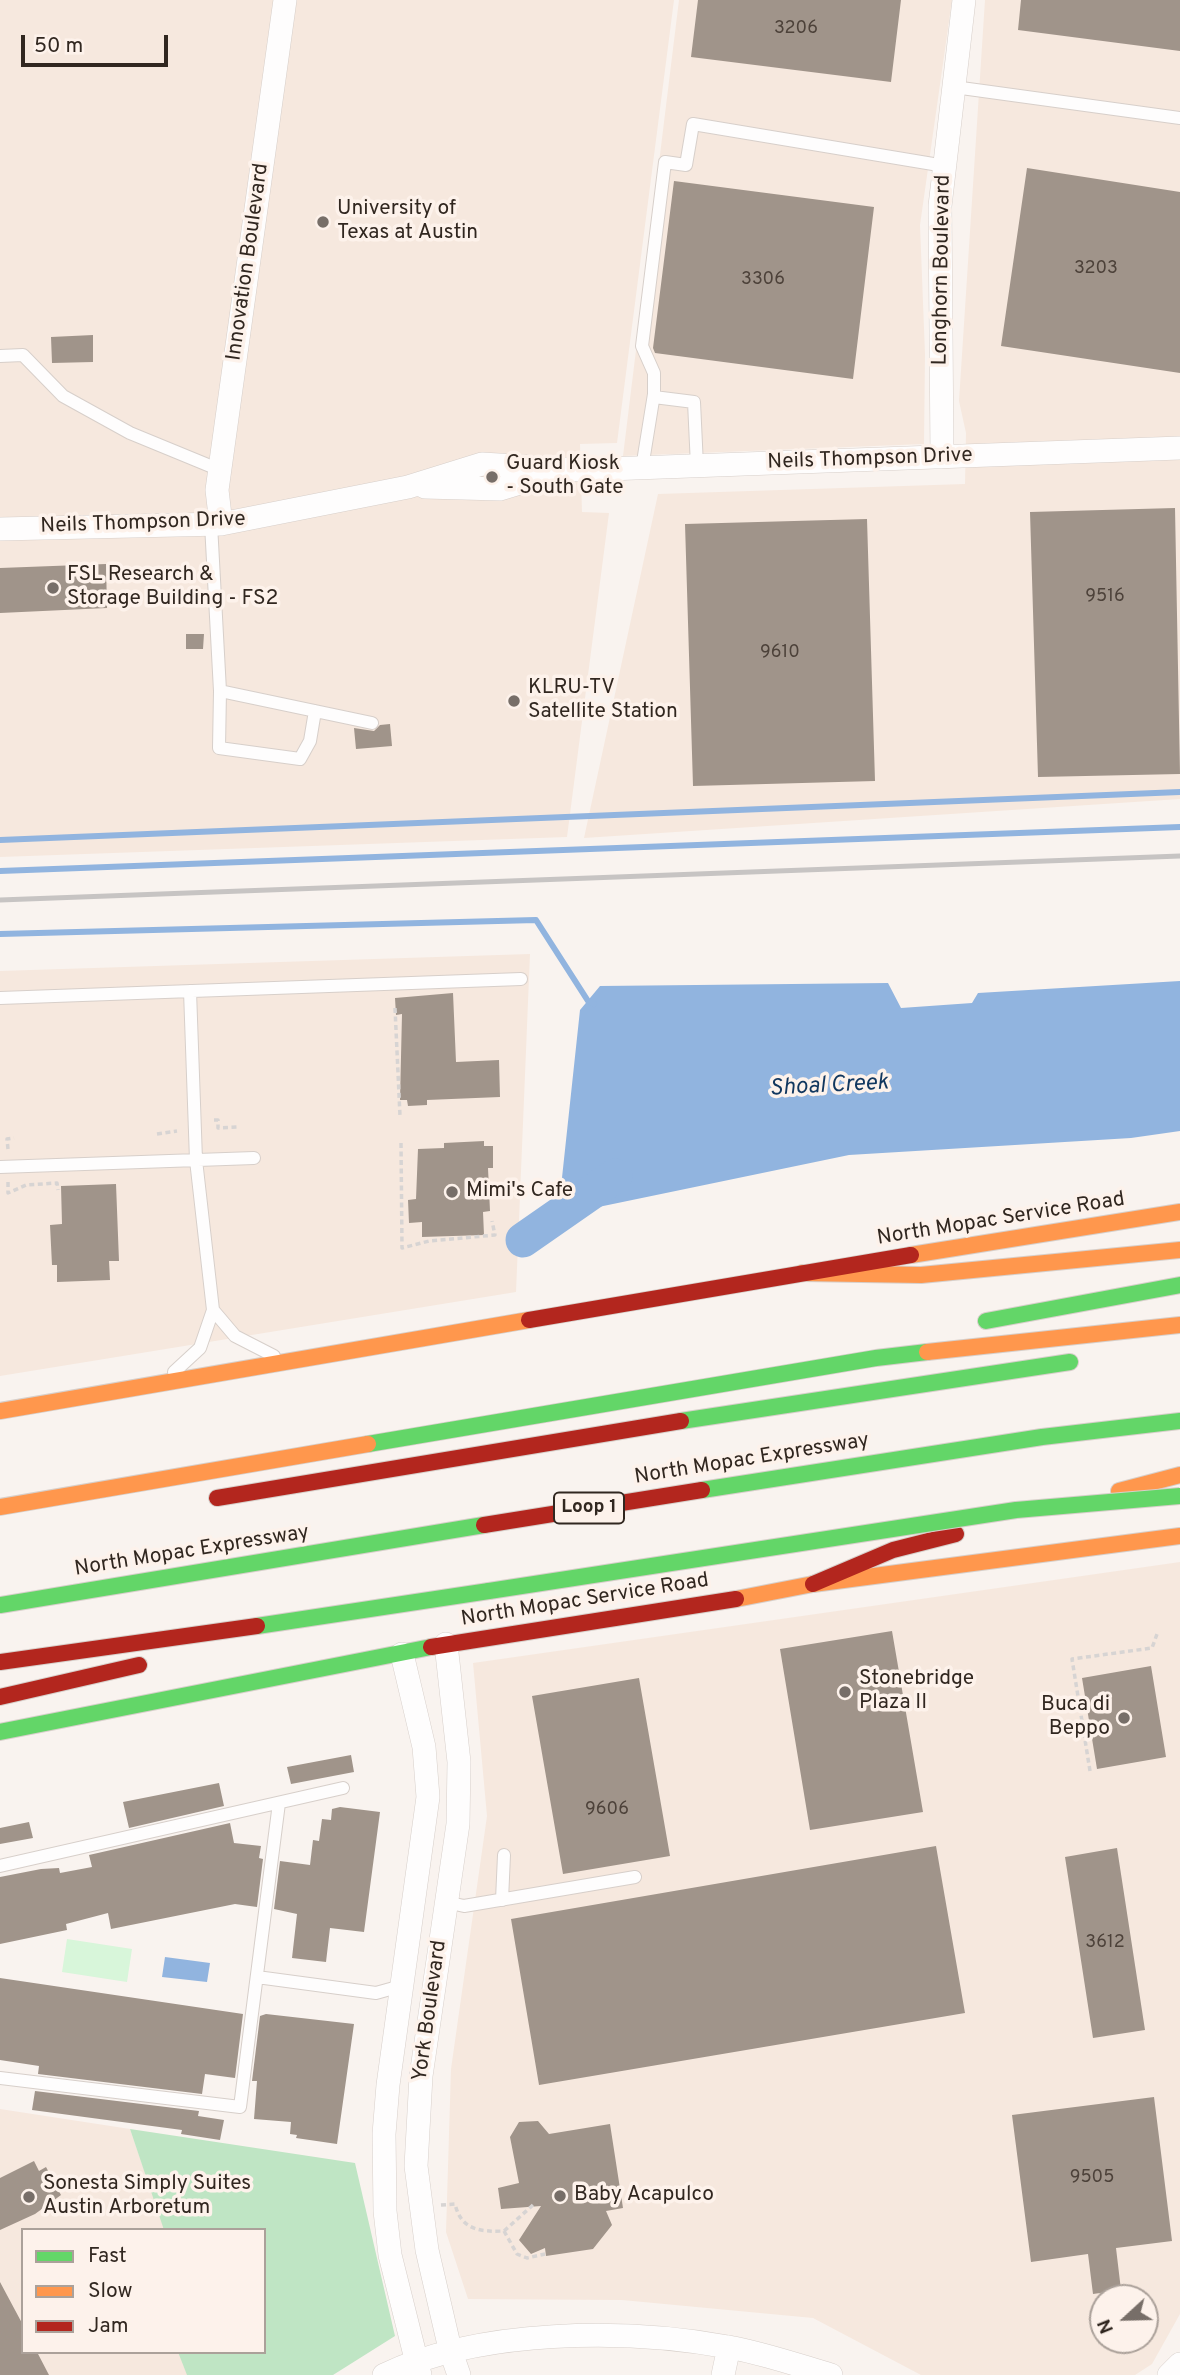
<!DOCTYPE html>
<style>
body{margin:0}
#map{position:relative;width:1180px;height:2375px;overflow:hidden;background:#f9f3ef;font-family:Overpass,sans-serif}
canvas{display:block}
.legend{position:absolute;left:21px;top:2228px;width:245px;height:126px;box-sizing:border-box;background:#fdf2eb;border:2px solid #aba19a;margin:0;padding:9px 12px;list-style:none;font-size:21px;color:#312720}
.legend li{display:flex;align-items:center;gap:14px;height:35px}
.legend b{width:35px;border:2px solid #aba19a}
.north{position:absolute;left:1089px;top:2284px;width:70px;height:70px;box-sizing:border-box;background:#fdf2eb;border:2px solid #aba19a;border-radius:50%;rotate:248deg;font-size:19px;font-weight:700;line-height:28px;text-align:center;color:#312720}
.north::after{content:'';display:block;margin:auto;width:24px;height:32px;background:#776e68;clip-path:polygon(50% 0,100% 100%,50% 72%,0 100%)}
.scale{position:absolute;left:21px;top:35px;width:147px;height:32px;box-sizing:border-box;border:4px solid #312720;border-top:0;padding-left:9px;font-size:21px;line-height:24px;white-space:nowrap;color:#312720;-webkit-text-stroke:5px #fdf2eb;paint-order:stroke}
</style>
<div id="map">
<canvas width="1180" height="2375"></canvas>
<ul class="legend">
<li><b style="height:9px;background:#63d668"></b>Fast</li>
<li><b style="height:9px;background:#ff974d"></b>Slow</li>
<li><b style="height:9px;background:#b3261e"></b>Jam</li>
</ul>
<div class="north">N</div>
<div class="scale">50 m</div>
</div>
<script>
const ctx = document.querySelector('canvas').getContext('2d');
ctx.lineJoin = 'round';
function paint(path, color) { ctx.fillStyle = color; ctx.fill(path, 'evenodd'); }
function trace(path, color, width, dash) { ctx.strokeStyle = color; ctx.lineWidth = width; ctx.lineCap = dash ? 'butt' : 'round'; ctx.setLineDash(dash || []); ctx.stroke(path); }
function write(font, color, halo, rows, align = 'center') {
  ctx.font = font + ' Overpass,sans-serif'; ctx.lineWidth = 7; ctx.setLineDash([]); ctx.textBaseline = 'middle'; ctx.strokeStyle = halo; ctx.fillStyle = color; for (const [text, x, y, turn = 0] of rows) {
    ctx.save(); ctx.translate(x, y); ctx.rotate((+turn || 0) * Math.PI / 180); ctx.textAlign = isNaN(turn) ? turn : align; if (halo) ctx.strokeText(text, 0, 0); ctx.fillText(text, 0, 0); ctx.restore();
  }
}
paint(new Path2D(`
 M0,0h674l-57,443 -37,1 2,68 27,1 -42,324 -567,20z
 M679,0h273l-32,225 5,129 -1,90 -301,12z
 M985,0h195v799l-596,39 74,-344 307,-10 1,-51 -7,-32z
 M530,954l-14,338 -516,84v-405z
 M1180,1562v752l-28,50 -17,11h-214l-108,-57 -191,-18 -154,-1 -22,-67 5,-163 36,-253 -14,-153zM1103,2298h42v42h-42z
 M0,2109l130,20 35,101h-142v122h184l8,23h-215z`), '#f6e8de');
paint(new Path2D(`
 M67,1939l65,10 -5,33 -65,-10z`), '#d8f6da');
paint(new Path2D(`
 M130,2129l225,34 40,173 -62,39h-146l-9,-23h86v-122h-100z`), '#bfe5c4');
paint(new Path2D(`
 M1180,981v150l-49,7 -282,17 -265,55 -23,-23 19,-177 20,-24 288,-3 13,25 71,-5 6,-10z
 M165,1957l45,6 -3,19 -45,-5z`), '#91b4df');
trace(new Path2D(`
 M0,840l1180,-48
 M0,871l1180,-44
 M0,934l536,-14 52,81 6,3`), '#91b4df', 6);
trace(new Path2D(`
 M523,1240l92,-64`), '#91b4df', 35);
paint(new Path2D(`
 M698,0h203l-10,82 -200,-25z
 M1021,0h159v51l-162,-21z
 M1027,168l153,24v181l-179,-27z
 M674,181l200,26 -21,172 -198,-26 -2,-5z
 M93,335v27l-41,1 -1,-26z
 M1175,508l5,266 -142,3 -8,-265z
 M867,519l8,262 -182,5 -8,-262z
 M106,564l1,44 -107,5v-45z
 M186,634h18l-1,15h-17z
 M390,724l2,22 -36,3 -2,-21 20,3 6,-6z
 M453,993l3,69 43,-2 1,37 -73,3v5l-19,1 -1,-6h-7l2,-86 -6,1 -1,-17z
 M484,1141v5h9v22h-5l2,43 -7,1 1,23 -62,2v-15l-13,1 -1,-23 8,-1 2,-50 26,-1v-5z
 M116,1184l3,77h-10l1,19 -53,2v-17h-5l-2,-40 12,-1 -1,-38z
 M892,1631l31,181 -113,18 -30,-181z
 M1151,1666l15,91 -69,12 -15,-91z
 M639,1678l31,178 -107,18 -31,-178z
 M351,1755l3,17 -63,12 -4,-17z
 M219,1783l5,23 -95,22 -6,-26z
 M340,1807l40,5 -16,120 -34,-4 -4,34 -34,-4 5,-44 -23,-5 6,-48 30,4 3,-25 6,1 3,-22 9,1 1,-11z
 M29,1822l4,16 -33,6v-16z
 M230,1823l4,20 27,3 -2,12 4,1 -6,48 -22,-3 -124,25 -3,-16 -42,11 1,6 -67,14v-67l41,-8 18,-1 1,5 32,-6 -3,-12z
 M936,1846l29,167 -426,72 -28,-166z
 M1117,1848l28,182 -52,8 -28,-181z
 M0,1978l243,36 -8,64 -30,-4 -3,20 -164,-20 1,-8 -39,-6z
 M266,2014l88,10 -17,120 -41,-6 1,-3 -7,-1 1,-12 -37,-3 3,-38h-5l8,-65z
 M35,2091l164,20 -1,5 26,4 -4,20 -39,-6 1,-4 -150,-20z
 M1154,2097l18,144 -56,7 5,42 -28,4 -5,-40 -57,8 -19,-147z
 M538,2121l11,13 61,-10 13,84 -17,3 6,14 -19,24 -47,7 -1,-8 -14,6 -12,-14 22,-34 -40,3 -3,-21 21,-5 -9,-46 9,-15z
 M34,2161l5,10 7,-4 15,28 -26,19 -35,16v-52z
 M0,2282l23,43v27h14l12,23h-49z`), '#a0948a');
const lane = new Path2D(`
 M954,87l226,31
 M0,356l23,-1 40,41 67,37 90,37
 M654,397l40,5 3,64
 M642,468l12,-74v-21l-12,-27 23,-184 21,3 7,-41 252,42
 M211,524l9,167 -1,57 81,11 10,-18 5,-30 57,12
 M220,691l95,20
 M0,998l521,-19
 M0,1167l254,-9
 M213,1310l22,26 39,20
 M174,1372l26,-24 13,-38 -17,-150 -6,-169
 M0,1866l343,-78
 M502,1900l2,-45
 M446,1902l18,4 171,-29
 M257,1977l119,16 25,-7
 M0,2078l240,29 39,-304`);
const street = new Path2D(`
 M942,457l-2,-251 24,-206
 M425,487l75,2 49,-15
 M221,524l-4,-34 68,-490
 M0,529l221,-5 187,-37 74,-23 99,6 599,-22
 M446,1644l13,118 -1,62 -37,252 -5,90 11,84 23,99 9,26
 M402,1654l22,93 4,50 -40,288 -4,49 1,77 5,44 30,120
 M384,2375c95,-46 241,-47 344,-28 35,6 69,18 103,28
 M723,2375l6,-28
 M1169,2375l11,-11`);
const fast = new Path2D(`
 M986,1321l194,-36
 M681,1421l389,-59
 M368,1444l508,-86 51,-6
 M702,1490l340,-53 138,-16
 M0,1605l484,-80
 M257,1626l232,-35
 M0,1732l431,-85`);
const slow = new Path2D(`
 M911,1255l269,-43
 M802,1273l119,2 259,-25
 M927,1352l253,-27
 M0,1411l529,-91
 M1119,1491l61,-16
 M0,1507l368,-63
 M736,1599l77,-15 367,-48`);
const jam = new Path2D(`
 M529,1320l382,-65
 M217,1498l464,-77
 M484,1525l218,-35
 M813,1584l80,-34 63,-16
 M431,1647l305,-48
 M0,1662l257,-36
 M0,1697l139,-32`);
trace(lane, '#d7cfca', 14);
trace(street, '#d7cfca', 24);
trace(fast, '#d7cfca', 18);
trace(slow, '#d7cfca', 18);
trace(jam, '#d7cfca', 18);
trace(new Path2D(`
 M395,1008l5,108
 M214,1120h4v8l21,-1
 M157,1134l20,-3
 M401,1143l1,105 27,-7 66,-6 -3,-14
 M8,1149l-1,-10 7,-1
 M8,1182v11l18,-8 31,-2 1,7
 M1090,1771l-18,-112 80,-11 5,-14
 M441,2205l14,-1c6,26 25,28 49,27l29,-26
 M504,2231l13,23 10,4 18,-4`), '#d7d4d3', 3.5, [5, 3.5]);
trace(lane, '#fefdfd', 12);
trace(street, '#fefdfd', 23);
trace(fast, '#63d668', 16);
trace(slow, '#ff974d', 16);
trace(jam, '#b3261e', 16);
trace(new Path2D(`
 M0,900l1180,-44`), '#c7c4c3', 5);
const fastBridge = new Path2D(`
 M489,1591l527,-81 164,-14`);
trace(fastBridge, '#d7cfca', 18, []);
trace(fastBridge, '#63d668', 16);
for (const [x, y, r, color] of [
 [323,222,7,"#776e68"],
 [492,477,7,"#776e68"],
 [53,588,7,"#776e68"],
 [514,701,7,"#776e68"],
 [452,1192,7,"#776e68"],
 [845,1692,7,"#776e68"],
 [1124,1718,7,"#776e68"],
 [560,2196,7,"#776e68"],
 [29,2197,7,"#776e68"]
]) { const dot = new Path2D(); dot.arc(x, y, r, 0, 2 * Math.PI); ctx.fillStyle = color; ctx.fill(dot); trace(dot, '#fdf2eb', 2.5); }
write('18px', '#4d423a', null, [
 ["3206",796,29],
 ["3203",1096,269],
 ["3306",763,280],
 ["9516",1105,597],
 ["9610",780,653],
 ["9606",607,1810],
 ["3612",1105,1943],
 ["9505",1092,2178]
]);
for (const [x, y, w] of [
 [589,1508,70]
]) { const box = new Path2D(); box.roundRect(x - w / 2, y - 15.5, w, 31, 5); ctx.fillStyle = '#fdf2eb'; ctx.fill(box); trace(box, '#312720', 2); }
write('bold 19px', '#312720', null, [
 ["Loop 1",589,1508]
]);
write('21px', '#312720', '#fdf2eb', [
 ["University of",337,210],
 ["Texas at Austin",337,234],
 ["Guard Kiosk",506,465],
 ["- South Gate",506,489],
 ["FSL Research &",67,576],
 ["Storage Building - FS2",67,600],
 ["KLRU-TV",528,689],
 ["Satellite Station",528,713],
 ["Mimi's Cafe",466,1192],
 ["Stonebridge",859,1680],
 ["Plaza II",859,1704],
 ["Buca di",1110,1706,"right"],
 ["Beppo",1110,1730,"right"],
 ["Sonesta Simply Suites",43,2185],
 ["Austin Arboretum",43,2209],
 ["Baby Acapulco",574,2196]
], 'left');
write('21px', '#312720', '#fdf2eb', [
 ["Innovation Boulevard",249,262,-82],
 ["Longhorn Boulevard",943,270,-89],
 ["Neils Thompson Drive",870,460,-2],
 ["Neils Thompson Drive",143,524,-2],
 ["North Mopac Service Road",1001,1220,-9],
 ["North Mopac Expressway",752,1460,-9],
 ["North Mopac Expressway",192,1552,-9],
 ["North Mopac Service Road",585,1601,-9],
 ["York Boulevard",431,2011,-82]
]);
write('italic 23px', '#11375f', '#fdf2eb', [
 ["Shoal Creek",829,1087,-3]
]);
</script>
